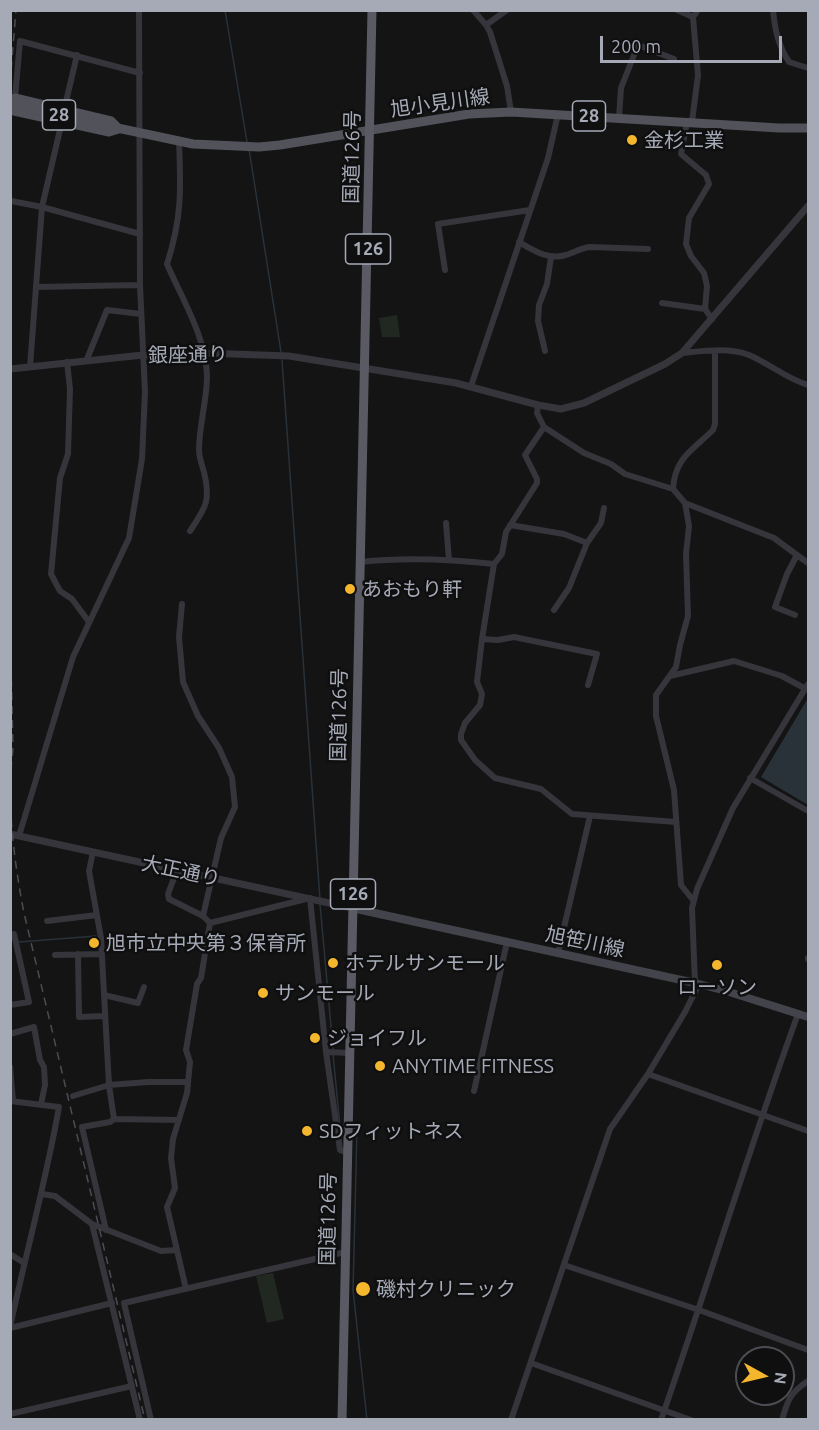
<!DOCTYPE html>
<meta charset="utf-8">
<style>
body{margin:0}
#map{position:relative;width:819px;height:1430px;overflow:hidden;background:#141415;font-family:Ubuntu,sans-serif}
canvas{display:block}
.frame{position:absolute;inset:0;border:12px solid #a5aab6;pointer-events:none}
.north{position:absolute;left:735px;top:1346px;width:60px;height:60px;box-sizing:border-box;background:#0f0f10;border:2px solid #4b4d52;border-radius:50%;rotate:98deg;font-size:16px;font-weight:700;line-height:24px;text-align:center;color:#a5aab6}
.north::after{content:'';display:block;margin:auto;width:21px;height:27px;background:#f4b62d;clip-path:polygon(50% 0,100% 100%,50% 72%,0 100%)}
.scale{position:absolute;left:600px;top:36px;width:182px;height:27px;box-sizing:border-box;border:3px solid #a5aab6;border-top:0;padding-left:8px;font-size:18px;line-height:21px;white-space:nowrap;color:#a5aab6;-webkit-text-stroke:4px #0f0f10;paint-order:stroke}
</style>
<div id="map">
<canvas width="819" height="1430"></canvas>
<div class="frame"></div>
<div class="north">N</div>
<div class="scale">200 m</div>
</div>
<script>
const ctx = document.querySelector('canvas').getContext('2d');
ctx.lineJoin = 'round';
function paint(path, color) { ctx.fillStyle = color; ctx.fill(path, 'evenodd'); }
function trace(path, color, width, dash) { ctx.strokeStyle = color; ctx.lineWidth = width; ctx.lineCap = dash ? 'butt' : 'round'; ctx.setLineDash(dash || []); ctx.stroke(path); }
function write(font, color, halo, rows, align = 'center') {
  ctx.font = font + ' Ubuntu,"Noto Sans JP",sans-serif'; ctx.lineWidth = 5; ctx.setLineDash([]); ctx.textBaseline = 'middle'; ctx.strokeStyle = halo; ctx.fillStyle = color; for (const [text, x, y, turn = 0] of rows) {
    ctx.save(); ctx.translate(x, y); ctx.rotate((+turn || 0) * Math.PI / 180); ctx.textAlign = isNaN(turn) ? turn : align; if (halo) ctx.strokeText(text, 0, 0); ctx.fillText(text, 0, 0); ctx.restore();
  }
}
paint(new Path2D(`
 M397,315l3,22h-18l-3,-19z
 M273,1273l11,46 -17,4 -11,-47z`), '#202821');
paint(new Path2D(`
 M808,698v107l-47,-28z`), '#2a3239');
trace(new Path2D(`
 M225,10l22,132
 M249,149l32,203
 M282,360l38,540
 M320,904l13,145
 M19,942l77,-6
 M333,1054l7,73 5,1
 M353,1128l4,1 -4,161 14,130`), '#2a3239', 1.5);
trace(new Path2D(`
 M473,10l13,15 4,7 17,54 4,26
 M677,10l16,7
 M773,10c2,20 5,35 16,52l19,6
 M486,25l21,-15
 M15,98l5,-57 120,32
 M64,110l13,-55
 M619,118l2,-30 17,-43 36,14
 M687,122l-6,32 25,21 3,9 -20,34 -3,26 5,12 13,17 3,13 -2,23 7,10
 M692,122l6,-47 -5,-58 5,-7
 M179,141c2,48 3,77 -12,123 15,35 39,73 40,112 0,25 -8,49 -8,74 0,7 3,15 5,22 7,29 2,35 -14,59
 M11,201l31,6 98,27
 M519,242c16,9 28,18 47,13 9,-3 15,-7 24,-8l58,2
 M445,270l-7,-46 92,-14
 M36,287l104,-2
 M662,303l43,6
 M545,351l-7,-30 1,-16 8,-21 4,-27
 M682,353c21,-2 46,-6 67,2 21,9 38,24 59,30
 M87,359l20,-49 34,4
 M67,362l3,27 -2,65 -8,24 -9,96 9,17 12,8 17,23
 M30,367l12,-160 20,-86
 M471,386l77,-228 10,-44
 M538,405l-1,8 7,14 40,26 27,11 14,10 48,15 12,14 89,35 23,17
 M544,427l-19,28 12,24v4l-31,49 -4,22 -8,10 -12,75 -5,43 5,12 -2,11 -15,18 -4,11v6l14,20 20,18 46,11 31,25 104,8
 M673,489c2,-32 20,-39 40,-59l2,-6v-73
 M685,503l4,23 -3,28 2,62 -8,29 -4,22 -20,28v21l18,74 7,95 12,15
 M446,523l3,37
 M510,525l54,9 23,9
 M360,562c45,-5 90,-3 134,2
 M182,604l-3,33 4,45 15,34 21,32 13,29 3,30 -14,31 -18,78
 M554,610l15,-22 18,-45 14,-20 3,-15
 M795,615l-20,-8 12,-33 10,-19 11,8
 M482,639l16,1 16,-3 83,17 -9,31
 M670,676l64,-15 48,15 24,13
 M750,778l58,33
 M19,836l54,-179 56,-119 13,-79 3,-67 -5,-107 -1,-275
 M93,852l-4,19 12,67 8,147 5,34 65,1
 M177,870l-9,24 1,5 34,17 7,7 100,-25 16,154 14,98 7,2
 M47,921l50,-6
 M558,953l32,-137
 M78,954l1,63 26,-1
 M55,955l47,-1
 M808,958v1
 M695,983l-3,-75 5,-19 36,-81 75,-124
 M104,995l34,8 6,-16
 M10,1005l19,-3 -15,-68
 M10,1034l24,-7 6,33 4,7 1,18 -4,19
 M326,1052l24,1
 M10,1067l3,34
 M648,1074l160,57
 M474,1091l33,-149
 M73,1096l36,-11 39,-3h40
 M10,1101l49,6c-13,74 -33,146 -49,220
 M42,1194l13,2 37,28 48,196
 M92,1224l69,27 16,-1
 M106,1230l-24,-103 28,-5 4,-3
 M10,1254l14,9
 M564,1265l135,45 109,40
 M186,1289l-19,-82 8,-19 -4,-30 2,-19 14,-46 3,-31 -4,-12 11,-66 4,-6 9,-55
 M10,1328l102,-25
 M531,1363l160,57
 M10,1414l122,-28
 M151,1420l-27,-117 221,-51
 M511,1420l99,-291 38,-55 37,-62 14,-28
 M661,1420c47,-135 88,-272 137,-406
 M782,1420c6,-21 8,-27 26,-39`), '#35353b', 6);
trace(new Path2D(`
 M10,369l133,-14 61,-2 85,3 167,27 82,22 23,4 23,-6 81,-39 17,-11 126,-147
 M10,834l342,74`), '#35353b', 7);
trace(new Path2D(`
 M352,908l343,75 31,8 82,26`), '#43444b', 8);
trace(new Path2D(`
 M15,98l96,23 8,8 -10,3 -95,-21z
 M108,126l85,18 66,3 21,-2 189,-31 42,-2 268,16h29`), '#51525a', 9);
trace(new Path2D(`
 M342,1420l30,-1410`), '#595a63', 9);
trace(new Path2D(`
 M10,83l6,-73
 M10,622l3,126 -3,32
 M10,791c1,42 6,81 14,122l121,507`), '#4c4d54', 1.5, [8, 6]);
trace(new Path2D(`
 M10,104l98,22`), '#51525a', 9);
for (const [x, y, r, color] of [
 [632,140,6,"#f4b62d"],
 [350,589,6,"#f4b62d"],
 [94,943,6,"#f4b62d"],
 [333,963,6,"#f4b62d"],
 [717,965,6,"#f4b62d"],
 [263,993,6,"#f4b62d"],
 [315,1038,6,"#f4b62d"],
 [380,1066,6,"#f4b62d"],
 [307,1131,6,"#f4b62d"],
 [363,1289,8,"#f4b62d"]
]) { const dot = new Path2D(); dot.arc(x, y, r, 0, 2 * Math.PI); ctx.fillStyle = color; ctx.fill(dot); trace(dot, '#0f0f10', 2); }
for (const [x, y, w] of [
 [59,115,33],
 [589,116,33],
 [368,249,45],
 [353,894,45]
]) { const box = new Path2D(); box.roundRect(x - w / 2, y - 15, w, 30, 4.5); ctx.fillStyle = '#0f0f10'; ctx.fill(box); trace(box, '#a5aab6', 1.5); }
write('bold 18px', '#a5aab6', null, [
 ["28",59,115],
 ["28",589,116],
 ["126",368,249],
 ["126",353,894]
]);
write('20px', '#a5aab6', '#0f0f10', [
 ["旭小見川線",440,103,-8],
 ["国道126号",352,157,-89],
 ["銀座通り",188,355,-1],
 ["国道126号",339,715,-89],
 ["大正通り",181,871,12],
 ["旭笹川線",585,942,12],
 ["国道126号",328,1219,-89]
]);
write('20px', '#a5aab6', '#0f0f10', [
 ["金杉工業",644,140],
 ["あおもり軒",362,589],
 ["旭市立中央第３保育所",106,943],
 ["ホテルサンモール",345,963],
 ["ローソン",717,987,"center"],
 ["サンモール",275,993],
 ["ジョイフル",327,1038],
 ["ANYTIME FITNESS",392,1066],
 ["SDフィットネス",319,1131],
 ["磯村クリニック",376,1289]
], 'left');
</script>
